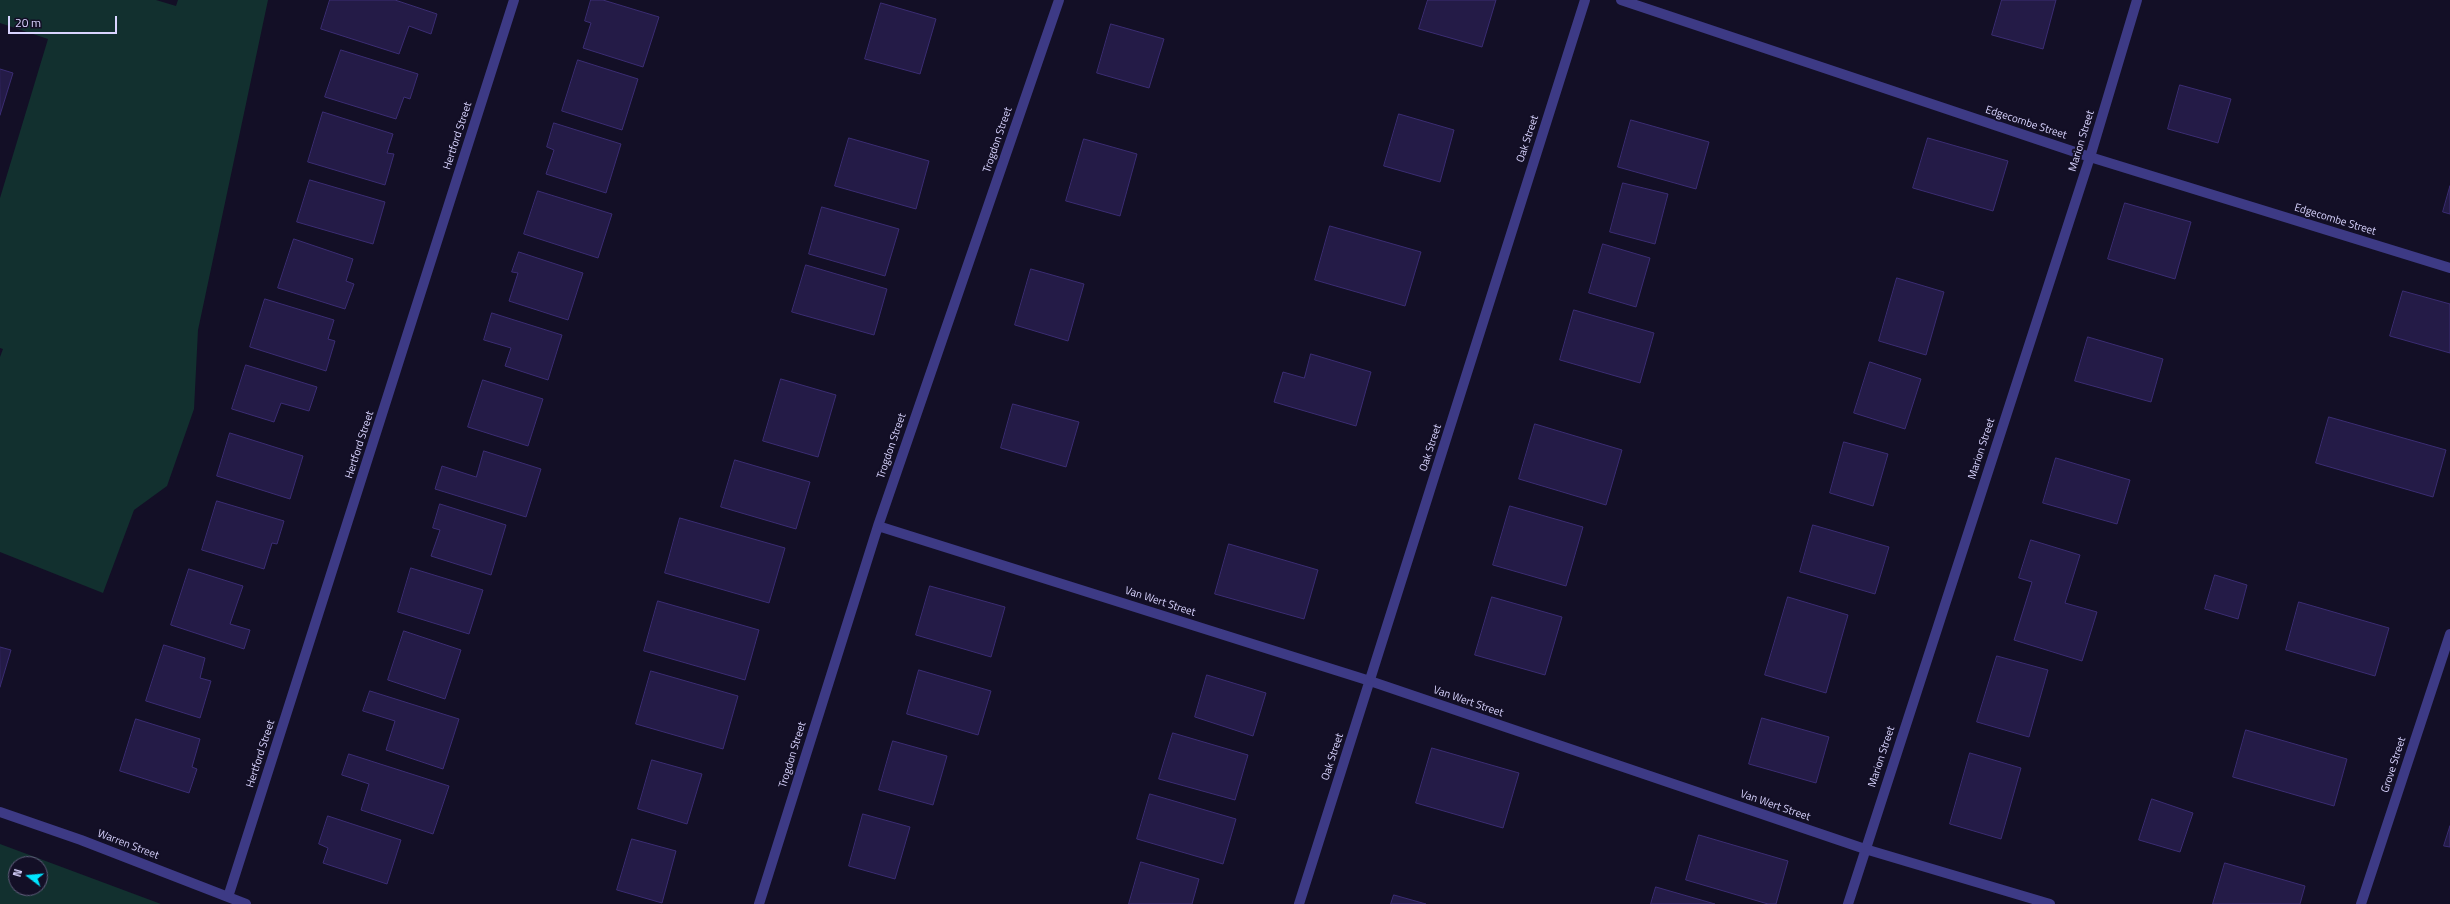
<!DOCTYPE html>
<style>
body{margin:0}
#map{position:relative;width:2450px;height:904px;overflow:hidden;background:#130f26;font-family:"Titillium Web",sans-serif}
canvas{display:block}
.north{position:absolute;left:8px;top:856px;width:40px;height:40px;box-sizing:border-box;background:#130f26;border:1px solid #625e7d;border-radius:50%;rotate:286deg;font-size:11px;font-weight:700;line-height:16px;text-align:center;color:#d9d4ff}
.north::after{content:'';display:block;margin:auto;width:14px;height:18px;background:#00e5ff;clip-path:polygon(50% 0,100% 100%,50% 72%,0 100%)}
.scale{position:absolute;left:8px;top:16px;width:109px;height:18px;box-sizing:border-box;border:2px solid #d9d4ff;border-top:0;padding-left:5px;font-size:12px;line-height:14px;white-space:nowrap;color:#d9d4ff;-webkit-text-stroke:3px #130f26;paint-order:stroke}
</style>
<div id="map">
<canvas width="2450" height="904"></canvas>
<div class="north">N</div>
<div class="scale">20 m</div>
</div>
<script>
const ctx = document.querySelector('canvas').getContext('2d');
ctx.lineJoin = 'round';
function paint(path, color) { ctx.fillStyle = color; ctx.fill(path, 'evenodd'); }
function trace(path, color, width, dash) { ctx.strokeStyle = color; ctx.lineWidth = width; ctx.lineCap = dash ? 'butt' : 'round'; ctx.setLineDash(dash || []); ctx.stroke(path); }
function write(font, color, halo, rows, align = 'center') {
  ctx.font = font + ' "Titillium Web",sans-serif'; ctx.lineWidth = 4; ctx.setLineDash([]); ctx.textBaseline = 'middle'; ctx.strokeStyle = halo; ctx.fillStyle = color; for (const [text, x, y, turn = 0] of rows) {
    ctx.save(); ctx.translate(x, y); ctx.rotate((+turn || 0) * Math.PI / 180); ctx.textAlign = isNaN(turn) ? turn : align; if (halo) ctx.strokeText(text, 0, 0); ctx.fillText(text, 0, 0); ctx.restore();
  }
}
paint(new Path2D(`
 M0,0h156l20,6 2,-6h90l-70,330 -4,79 -27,77 -33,24 -31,83 -103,-41v-195l3,-8 -3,-1v-150l48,-159 -48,-16z
 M0,844l161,60h-161zM16,864h24v24h-24z`), '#12302f');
const building = new Path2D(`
 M330,0h65l42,14 -6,20 -22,-8 -10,28 -78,-25z
 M591,0h12l56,17 -16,50 -60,-19 8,-25 -6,-2z
 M1428,0h68l-14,47 -63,-18z
 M2002,0h54l-13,49 -51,-14z
 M881,3l55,16 -16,55 -55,-15z
 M1111,24l53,15 -15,49 -52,-15z
 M341,50l77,24 -8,25 -6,-2 -8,22 -71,-22z
 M578,60l60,19 -16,51 -60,-19z
 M0,69l13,4 -13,42z
 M2180,85l51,14 -13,44 -50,-14z
 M323,112l70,22 -6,19 7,1 -9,31 -77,-23z
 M1399,114l55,16 -14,52 -56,-16z
 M1631,120l78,22 -13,47 -78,-22z
 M554,123l67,21 -15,49 -60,-19 8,-24 -7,-3z
 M849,138l80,23 -13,48 -81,-23z
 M1928,138l80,23 -15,50 -80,-23z
 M1084,139l53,15 -17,62 -54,-15z
 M310,180l75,22 -12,42 -76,-22z
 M1623,183l45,11 -13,50 -45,-12z
 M2450,186v28l-7,-2z
 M538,191l74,23 -14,44 -74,-24z
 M2125,203l66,19 -16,57 -67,-20z
 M822,207l77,22 -14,47 -76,-22z
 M1330,226l91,26 -16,54 -90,-26z
 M294,239l59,20 -7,22 8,3 -9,25 -67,-21z
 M1603,244l47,14 -14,49 -47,-14z
 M519,252l64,21 -15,47 -59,-19 9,-28 -6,-1z
 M806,265l81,24 -13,46 -82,-23z
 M1031,269l53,15 -16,57 -53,-16z
 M1897,278l47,14 -18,63 -47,-14z
 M2403,291l47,13v49l-60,-17z
 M265,299l69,21 -6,19 7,2 -9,30 -76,-24z
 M1574,310l80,23 -14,50 -80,-23z
 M492,313l70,22 -14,45 -43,-14 6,-18 -27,-8z
 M2088,337l75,22 -12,43 -76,-21z
 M1311,354l60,18 -15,54 -82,-24 9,-30 21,6z
 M1870,362l51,17 -16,50 -51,-16z
 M246,365l71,22 -8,24 -28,-8 -7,19 -42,-13z
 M781,379l55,16 -18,62 -55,-16z
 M483,380l60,19 -15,47 -60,-19z
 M1013,404l66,18 -13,45 -65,-19z
 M2329,417l117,33 -13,47 -117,-34z
 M1535,424l87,26 -16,55 -87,-26z
 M230,433l73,23 -13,43 -73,-23z
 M1844,442l44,12 -15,52 -43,-13z
 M484,451l57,18 -15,48 -91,-28 7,-23 34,11z
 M2056,458l74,22 -13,44 -74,-21z
 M735,460l75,22 -14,47 -75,-22z
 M217,501l67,20 -7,23 -5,-1 -8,26 -62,-19z
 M440,504l66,21 -15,50 -60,-19 9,-26 -7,-2z
 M1510,506l73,21 -17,59 -73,-21z
 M680,518l105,30 -16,55 -104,-30z
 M1813,525l76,22 -14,47 -75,-22z
 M2031,540l49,15 -15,48 32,9 -15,49 -68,-21 18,-58 -13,-4z
 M1229,544l89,26 -14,49 -89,-25z
 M411,568l72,22 -14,44 -71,-22z
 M189,569l54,17 -13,38 20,6 -6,19 -73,-24z
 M2215,575l32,10 -9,34 -33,-10z
 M930,586l75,21 -14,50 -75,-22z
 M1492,597l70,20 -17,58 -70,-20z
 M1788,597l60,18 -22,78 -61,-18z
 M658,601l101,29 -14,50 -101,-29z
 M2299,602l90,26 -14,48 -89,-26z
 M404,631l57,19 -16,49 -57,-19z
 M164,645l41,13 -5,20 11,3 -11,37 -54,-17z
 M0,647l11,3 -11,37z
 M1997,656l51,14 -19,67 -52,-15z
 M919,670l72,21 -13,44 -71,-21z
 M651,671l87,25 -15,53 -87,-25z
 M1207,675l59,18 -13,43 -58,-19z
 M370,691l89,28 -16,50 -57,-19 9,-29 -32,-10z
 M1762,718l67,19 -13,46 -67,-19z
 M136,719l64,20 -8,28 5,2 -8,24 -69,-22z
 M2246,730l101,29 -13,47 -101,-29z
 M1173,733l75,22 -13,45 -76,-21z
 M893,741l54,15 -14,49 -54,-15z
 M1432,748l87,25 -16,55 -87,-25z
 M1970,753l51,15 -20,71 -51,-15z
 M349,754l100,32 -16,48 -72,-24 8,-26 -27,-9z
 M652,760l50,14 -15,50 -49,-15z
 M1150,794l86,25 -13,45 -86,-25z
 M2152,799l41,14 -13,39 -41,-12z
 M863,814l47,13 -15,52 -46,-13z
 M328,816l73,24 -14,44 -64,-21 5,-15 -9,-4z
 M2450,826v21l-6,-1z
 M1699,835l89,26 -12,43h-8l-82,-24z
 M632,839l44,12 -14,52 -45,-13z
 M1141,862l58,17 -7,25h-63z
 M2225,863l80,23 -5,18h-87z
 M1656,887l59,17h-64z
 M1394,895l32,9h-35z`);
paint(building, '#241b47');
trace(building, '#3b2d73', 1);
trace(new Path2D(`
 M1621,0l469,157 360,111
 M878,526l492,155 495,168 185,55
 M0,812l81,28 165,64
 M228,897l286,-897
 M759,904l119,-378 181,-526
 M1299,904l286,-904
 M1848,904l242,-747 47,-157
 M2361,904l89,-270`), '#3d3a85', 10);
write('11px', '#d9d4ff', '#130f26', [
 ["Edgecombe Street",2026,123,18],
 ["Hertford Street",458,136,-72],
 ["Oak Street",1528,139,-72],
 ["Trogdon Street",998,140,-71],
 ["Marion Street",2082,141,-73],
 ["Edgecombe Street",2335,220,17],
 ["Hertford Street",360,445,-72],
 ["Trogdon Street",892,446,-71],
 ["Oak Street",1431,448,-72],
 ["Marion Street",1982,449,-72],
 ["Van Wert Street",1160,602,18],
 ["Van Wert Street",1468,702,19],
 ["Hertford Street",261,754,-72],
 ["Trogdon Street",793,755,-73],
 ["Oak Street",1333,757,-72],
 ["Marion Street",1882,757,-72],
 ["Grove Street",2394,765,-72],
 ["Van Wert Street",1775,806,19],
 ["Warren Street",128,845,21]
]);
</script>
